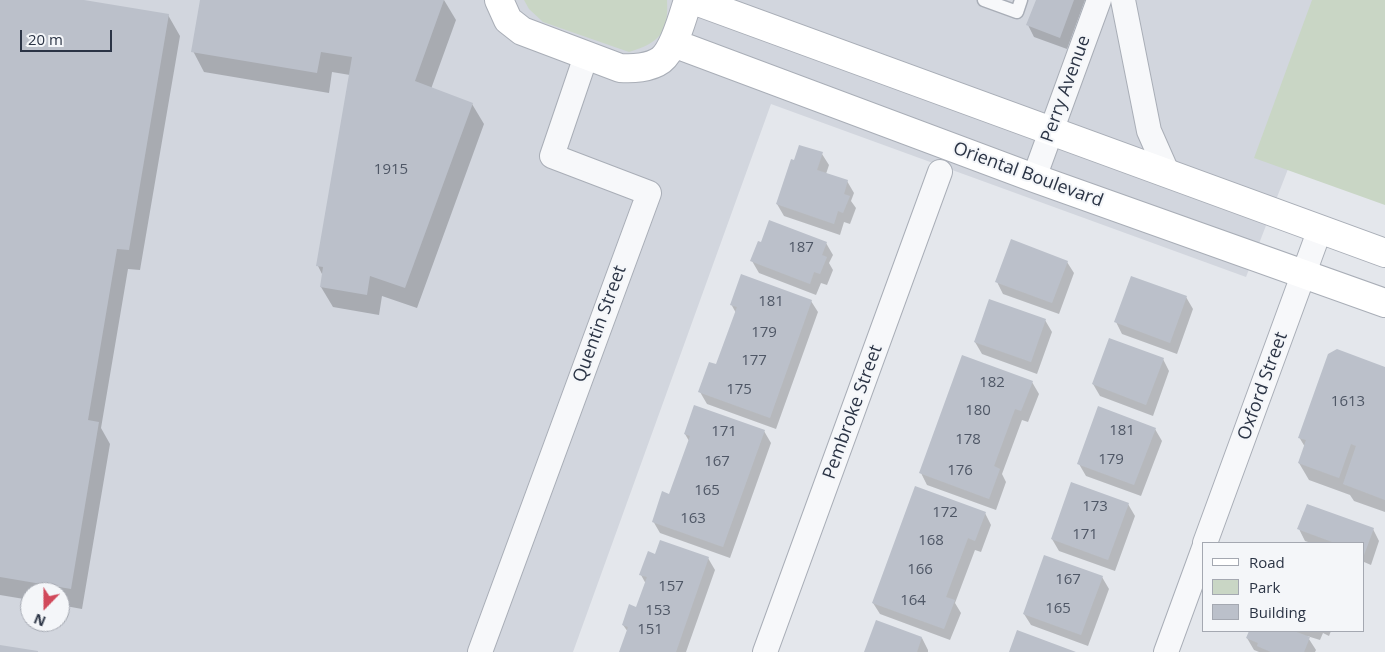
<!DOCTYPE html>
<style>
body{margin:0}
#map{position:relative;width:1385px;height:652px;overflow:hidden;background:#e4e7ec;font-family:"Open Sans",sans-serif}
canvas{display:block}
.legend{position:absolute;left:1202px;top:542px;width:162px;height:90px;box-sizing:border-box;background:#f4f6f9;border:1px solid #a4a8b1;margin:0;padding:6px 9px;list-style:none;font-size:15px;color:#2b3445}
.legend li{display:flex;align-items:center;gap:10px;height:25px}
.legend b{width:25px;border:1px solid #a4a8b1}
.north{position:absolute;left:20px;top:582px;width:50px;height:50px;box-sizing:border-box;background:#f4f6f9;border:1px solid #a4a8b1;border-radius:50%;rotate:202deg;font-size:14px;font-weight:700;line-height:20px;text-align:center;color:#2b3445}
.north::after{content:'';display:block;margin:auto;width:18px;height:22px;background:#d1495b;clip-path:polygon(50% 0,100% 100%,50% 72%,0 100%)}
.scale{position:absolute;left:20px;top:30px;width:92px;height:22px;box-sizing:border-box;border:2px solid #2b3445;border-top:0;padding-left:6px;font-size:15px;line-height:18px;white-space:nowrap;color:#2b3445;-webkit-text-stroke:4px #f4f6f9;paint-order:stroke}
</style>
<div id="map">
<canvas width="1385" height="652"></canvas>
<ul class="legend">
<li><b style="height:6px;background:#fff"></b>Road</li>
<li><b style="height:14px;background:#c9d6c5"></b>Park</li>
<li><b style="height:14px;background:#bbc0ca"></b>Building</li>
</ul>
<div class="north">N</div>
<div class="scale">20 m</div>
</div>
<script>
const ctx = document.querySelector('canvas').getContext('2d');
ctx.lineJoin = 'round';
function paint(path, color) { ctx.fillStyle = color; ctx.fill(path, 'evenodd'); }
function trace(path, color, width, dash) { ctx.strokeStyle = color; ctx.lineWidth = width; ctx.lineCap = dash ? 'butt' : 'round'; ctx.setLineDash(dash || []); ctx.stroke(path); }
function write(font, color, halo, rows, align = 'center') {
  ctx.font = font + ' "Open Sans",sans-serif'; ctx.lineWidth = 4; ctx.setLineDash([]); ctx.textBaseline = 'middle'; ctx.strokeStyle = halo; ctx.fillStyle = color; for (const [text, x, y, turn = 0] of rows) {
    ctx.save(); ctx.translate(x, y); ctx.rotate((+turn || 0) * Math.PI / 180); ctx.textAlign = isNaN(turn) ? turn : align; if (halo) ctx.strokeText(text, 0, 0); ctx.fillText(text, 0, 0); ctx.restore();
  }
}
paint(new Path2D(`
 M0,0h1385l-97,169 -42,108 -475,-173 -198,548h-573zM30,592h30v30h-30z`), '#d2d6de');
paint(new Path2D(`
 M524,0h143c2,33 -8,43 -38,52l-86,-30 -14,-13z
 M1312,0h73v205l-131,-47z`), '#c9d6c5');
paint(new Path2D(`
 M0,0h77l91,15 12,21 -40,234 -12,-1 -27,159 9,16 -28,165 -22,-4v-13h-30v8l-30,-5z
 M201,0h243l12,20 -25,69 41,15 12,20 -67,184 -35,-12 -3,19 -46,-8 -12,-20 2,-11 -5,-10 32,-191 -18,-3 -3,21 -125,-21 -11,-21z
 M1037,0h48l-18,49 -33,-12 -6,-12z
 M822,154l7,11 -3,9 21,7 7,12 -3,8 5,7 -6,16 -6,-2 -4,13 -56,-19 -7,-12z
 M826,243l7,12 -4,8 4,7 -6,15 -6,-2 -5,12 -57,-22 -7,-12z
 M1067,262l7,11 -15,41 -56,-20 -6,-12z
 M1186,297l7,12 -16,45 -55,-20 -6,-12z
 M811,301l7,11 -42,117 -69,-25 -7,-12 17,-26 19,-53 -5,-9z
 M1045,320l7,12 -15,42 -55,-20 -7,-12z
 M1163,359l6,12 -16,45 -53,-20 -7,-12z
 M1385,368v144l-31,-11 -4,-6 -41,-15 -10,-17 6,-16 -6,-10z
 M1032,382l7,12 -11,28 -6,-2 -20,54 4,8 -10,28 -69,-25 -6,-12z
 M1155,429l7,12 -21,55 -55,-20 -7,-12z
 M764,431l7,12 -41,115 -70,-25 -7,-12 17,-26 19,-54 -4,-7z
 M1128,504l7,12 -20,55 -56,-20 -7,-12z
 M985,513l6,12 -10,27 -6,-2 -20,53 6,10 -11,27 -70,-26 -7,-11z
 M1299,529h74l6,12 -8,24 -7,-3v-19h-53l-6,-2z
 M656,556l52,2 7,12 -29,82h-66l8,-20 -5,-7 14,-17 9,-24 -5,-9z
 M1102,577l7,12 -21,57 -57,-21 -7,-11z
 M1251,631h80l-2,5 -6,-3 -3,7 -13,-4 9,14 -1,2h-56l-5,-2 -7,-12z
 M922,638l6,12v2h-62z`), '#0003');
paint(new Path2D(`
 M0,0h84l85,14 -40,236 -12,-1 -29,171 11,2 -28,167 -71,-12z
 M200,0h244l-29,81 58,22 -68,185 -35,-12 -3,19 -47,-8 3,-20 -7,-1 36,-209 -31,-5 -4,21 -126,-21z
 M1036,0h38l-14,38 -34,-13z
 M799,145l24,7 -6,18 31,10 -4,14 6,2 -7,17 -5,-2 -4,13 -58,-20 15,-45 3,1z
 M769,220l58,22 -5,13 5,2 -7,17 -6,-2 -4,12 -60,-23 8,-20 3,1z
 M1011,239l57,22 -16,42 -57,-21z
 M741,274l71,26 -42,118 -72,-26 11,-30 7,2 21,-57 -7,-2z
 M1131,276l56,20 -17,47 -56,-21z
 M989,299l57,20 -15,43 -57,-20z
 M1109,338l55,20 -18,47 -54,-21z
 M1337,349l48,18v133l-42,-16 13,-38 -5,-2 -12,34 -41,-15 8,-23 -8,-2 30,-84z
 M962,355l71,26 -12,30 -6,-2 -21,57 6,3 -11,30 -70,-26z
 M694,405l71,25 -42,117 -71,-25 10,-31 7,3 21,-58 -6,-2z
 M1098,406l58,22 -22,57 -57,-21z
 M1071,482l58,21 -21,57 -57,-21z
 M915,486l71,26 -11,29 -7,-3 -22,59 9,3 -11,29 -72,-26z
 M1307,504l67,24 -10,27v-12h-29l-38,-14z
 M660,540l49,17 -33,95h-57l9,-25 -6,-2 7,-21 7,3 11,-30 -8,-2 9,-24 7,3z
 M1044,555l59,21 -22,59 -58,-21z
 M876,620l46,17 -5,15h-53z
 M1017,630l59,22h-67z
 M1249,631h45l16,6 -6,15h-33l-14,-6 1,-3 -12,-5z
 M0,645l38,6v1h-38z`), '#bbc0ca');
const lane = new Path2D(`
 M984,0l33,12 4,-12`);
const street = new Path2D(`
 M1123,0l26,131 19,43
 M1034,178l65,-178
 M1205,543l115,-314
 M480,652l169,-459 -97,-37 34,-100
 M765,652l175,-480
 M1166,652l38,-104`);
const secondary = new Path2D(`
 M499,0l9,20 14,11 98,37c12,1 30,0 41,-8 13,-10 22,-44 27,-60
 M693,0l692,253
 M673,43l361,135 351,125`);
trace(lane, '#a9aeb7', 15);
trace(street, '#a9aeb7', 26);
trace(secondary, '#a9aeb7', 30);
trace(lane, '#f7f8fa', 12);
trace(street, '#f7f8fa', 24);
trace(secondary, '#fff', 28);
write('15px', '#4f5766', null, [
 ["1915",391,170],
 ["187",801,248],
 ["181",771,302],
 ["179",764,333],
 ["177",754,361],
 ["182",992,383],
 ["175",739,390],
 ["1613",1348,402],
 ["180",978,411],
 ["181",1122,431],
 ["171",724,432],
 ["178",968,440],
 ["179",1111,460],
 ["167",717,462],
 ["176",960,471],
 ["165",707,491],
 ["173",1095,507],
 ["172",945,513],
 ["163",693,519],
 ["171",1085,535],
 ["168",931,541],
 ["166",920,570],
 ["167",1068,580],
 ["157",671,587],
 ["164",913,601],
 ["165",1058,609],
 ["153",658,611],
 ["151",650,630]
]);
write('18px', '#2b3445', '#f4f6f9', [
 ["Perry Avenue",1066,89,-70],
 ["Oriental Boulevard",1028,175,20],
 ["Quentin Street",600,324,-70],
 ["Oxford Street",1263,386,-70],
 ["Pembroke Street",853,412,-70]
]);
</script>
